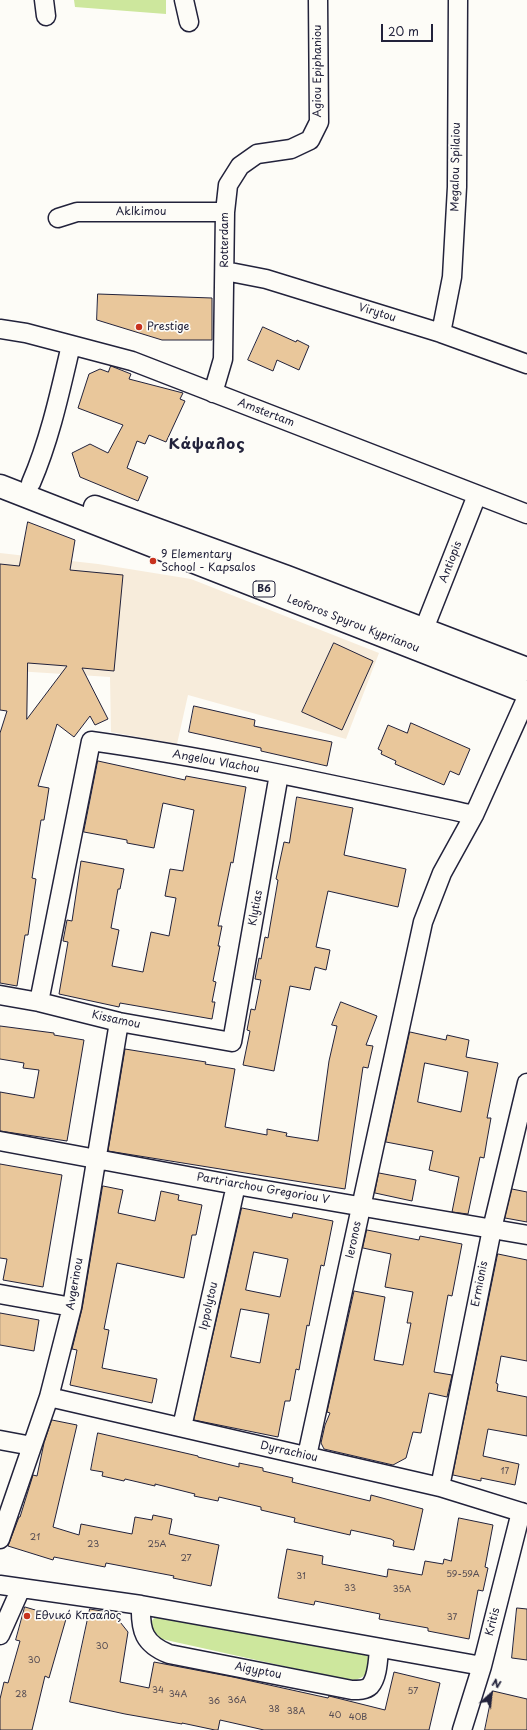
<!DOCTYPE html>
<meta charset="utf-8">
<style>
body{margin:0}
#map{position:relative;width:527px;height:1730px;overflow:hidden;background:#fdfcf7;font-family:"Playpen Sans",sans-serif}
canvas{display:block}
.north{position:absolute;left:471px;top:1674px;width:40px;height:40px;-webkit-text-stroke:3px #fdfcf7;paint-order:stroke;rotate:27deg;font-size:11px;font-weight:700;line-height:16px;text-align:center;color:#22223b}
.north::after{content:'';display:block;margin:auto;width:14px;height:18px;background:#22223b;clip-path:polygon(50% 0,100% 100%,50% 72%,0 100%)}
.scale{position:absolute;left:381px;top:24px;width:52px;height:18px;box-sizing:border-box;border:2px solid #22223b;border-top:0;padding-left:5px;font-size:12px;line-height:14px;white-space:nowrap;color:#22223b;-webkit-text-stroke:3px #fdfcf7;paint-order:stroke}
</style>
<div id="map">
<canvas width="527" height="1730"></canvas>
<div class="north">N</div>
<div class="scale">20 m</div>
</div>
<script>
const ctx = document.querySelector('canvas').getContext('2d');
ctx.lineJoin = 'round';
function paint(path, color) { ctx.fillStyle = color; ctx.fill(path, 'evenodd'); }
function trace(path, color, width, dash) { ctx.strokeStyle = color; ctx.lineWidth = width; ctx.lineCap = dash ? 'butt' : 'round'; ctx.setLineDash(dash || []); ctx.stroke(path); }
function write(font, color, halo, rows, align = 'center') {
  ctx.font = font + ' "Playpen Sans",sans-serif'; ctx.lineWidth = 3.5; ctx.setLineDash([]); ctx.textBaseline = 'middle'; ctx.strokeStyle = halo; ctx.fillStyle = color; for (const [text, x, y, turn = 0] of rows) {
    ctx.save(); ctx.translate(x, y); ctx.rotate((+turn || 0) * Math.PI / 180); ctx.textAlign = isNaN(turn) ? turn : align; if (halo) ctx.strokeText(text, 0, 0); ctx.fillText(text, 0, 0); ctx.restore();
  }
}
paint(new Path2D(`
 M0,553l98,11 93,15 188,74 -33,86 -158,-44 -11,49 -66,-12 -1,-55 -110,-7z`), '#f7ecdb');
paint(new Path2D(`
 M74,0h92v14l-91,-7z
 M155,1617l211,31 6,11c-5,15 -5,18 -21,22l-194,-43 -9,-12z`), '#cde79d');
const building = new Path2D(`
 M98,294l114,4v42h-50l-65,-20z
 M263,327l33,15 1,-2 12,6 -10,24 -22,-10 -4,11 -25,-11z
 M111,366l20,8 -2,5 54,14 -3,6 5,2 -19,41 -17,-7 -4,9 -8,-3 -10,27 21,9 -10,24 -58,-24 -8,-24 18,-9 18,9 15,-28 -45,-17 11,-34 11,-5 8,3z
 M28,522l47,18 -5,30 53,5 -9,96 -32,-3 26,51 -13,6 -5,-9 -16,21 -17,-13 -19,62 11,2 -5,32h-3l-9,58 4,1 -8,56h-3l-8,51 -17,-3v-250l7,-22 -7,-1v-146l19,2zM28,663l39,3 -40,53z
 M334,643l39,18 -31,69 -40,-18z
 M194,706l61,14 -1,6 78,16 -5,24 -66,-15v-3l-72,-16z
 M411,723l59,26 -11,26 -9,-4 -6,14 -49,-21 1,-3 -15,-7 1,-3 -4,-2 10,-24 19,8z
 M98,761l87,19 1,-4 60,11 -13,76 -2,-1 -13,64h4l-4,20h2l-7,35 3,1 -4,20h3l-3,17 -92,-16 -1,4 -60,-13 9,-52 -5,-1 4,-21 5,1 9,-60 43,8 -4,20h-2l-7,39 8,2 -7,36 31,6 8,-40 18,4 7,-38 -11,-2 5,-27 13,2 11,-61 -31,-7 -9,45 -27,-5v-3l-43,-8z
 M297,797l56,11 -9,47 62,14 -8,38 -70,-16 -12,56 14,3 -4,20 -11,-3 -5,23 -20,-4 -16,85 -31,-6 7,-34 -3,-1 4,-21 4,1 6,-30 -6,-1 4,-21 2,1 4,-22 3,1 10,-58 -2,-1 8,-37 5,1z
 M341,1002l36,14 -11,29 7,1 -5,22 -5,-1 -18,122 -237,-38 17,-102 81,13 -1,2 30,5 -10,58 42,8v-6l20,4 -1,3 32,5 11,-80 8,-35 -5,-1z
 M0,1026l54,7v2l30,5 -17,101 -67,-10v-39l34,6 5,-28 -16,-2 1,-5 -24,-4z
 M410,1032l36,8 1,-5 22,5 -3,17 32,6 -11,55h4l-4,22 -3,18 -4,-1 -12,57 -16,-2 7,-35 -30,-7 4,-19 -47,-9zM425,1063l43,9 -7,40 -43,-10z
 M0,1164l62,11 -19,112 -40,-7 4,-21 -7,-1z
 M379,1173l37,7 -4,21 -37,-8z
 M103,1186l20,4 -5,23 37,8 6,-30 18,4 -1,5 24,5 -6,30h-4l-8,43 -67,-15 -13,66 5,1 -7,38 55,11 -5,24 -82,-18 7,-35 -5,-1 10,-40z
 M512,1189l15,3v30l-22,-4z
 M242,1208l50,10 1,-5 40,8 -9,45 -3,-1 -12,61 -2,-1 -8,45 -3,-1 -6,32h-5l-7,36 -84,-17zM254,1252l34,7 -8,38 -34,-7zM241,1309l28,5 -9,49 -29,-6z
 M367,1230l52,10 1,-4 42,8 -10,52 -4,-1 -14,77 18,3 -5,22 -18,-4 -8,40 -8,-1 -7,26 -13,7 -69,-16 -3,-6 4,-18 5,-12 -3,-1 27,-121 31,6 -11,63 29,5 8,-42h-4l6,-31 -28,-5 6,-33 -28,-6z
 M498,1254l29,6v101l-26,-5 -5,27 2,1 -1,7 30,6v39l-39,-7 -5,27 36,8 -4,21 -34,-7v3l-28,-6z
 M0,1313l39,7 -5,31 -34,-6z
 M52,1420l25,5 -24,102 26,8 2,-11 51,10 3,-17 17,3 1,-5 19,4 -3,15 50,11 -8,41 -38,-8 1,-2 -68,-13 -1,4 -51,-10 -1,3 -45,-14 11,-29h1l13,-42 4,1 7,-33z
 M98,1433l100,23v1l41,10v-4l24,5v3l30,7 -1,4 78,19 1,-6 52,14 -9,41 -21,-4 1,-5 -3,-2 -40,-9 -1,5 -56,-13 1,-4 -34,-8v-3l-42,-10 -1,4 -24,-5 1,-2 -40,-10v2l-30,-7 -1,2 -22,-5 1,-4 -12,-2z
 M459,1518l34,7 -8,42 3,1 -5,23 -5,-1 -9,49 -41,-8v-3l-49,-9 1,-5 -65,-13 -1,4 -36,-7 9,-49 36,7 -1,8 65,13 1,-8 34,6 3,-14 18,3 1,-5 7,2z
 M25,1607l41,12 -17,59 -4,-2 -13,54h-32v-31l4,-17 4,1 12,-42 -4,-1z
 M517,1608l10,1v51l-15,-2z
 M90,1609l23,4 15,19 -8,50 29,6 5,-26 79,15 95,21 1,-2 56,14 9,-38 46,11 -11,47h-165l-44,-10 -2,10h-3l-33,-7v1l-57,-10 -55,-12z
 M493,1691l34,8v31h-42z`);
paint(building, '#e9c79b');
trace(building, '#22223b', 1);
const minor = new Path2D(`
 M44,0l2,16
 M184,0l5,22
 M58,218l19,-6h148
 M225,271l41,8 175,54 86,31
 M0,329l26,4 106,28 395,153
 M441,333l11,-56 5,-90 1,-187
 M213,393l10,-34 2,-147 3,-27 12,-19 17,-12 34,-5 19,-9 9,-18 -1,-122
 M31,483c19,-44 29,-91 40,-138
 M424,629l53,-134
 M0,995l39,7 80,20 113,20 47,-268
 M39,1002l52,-261c129,18 256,47 383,74
 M0,1141l236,44 291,50
 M0,1294l72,13
 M49,1397l391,90 87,27
 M182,1427l54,-242
 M0,1440l32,6
 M307,1456l116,-534 19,-49 32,-58 53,-118
 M440,1487l52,-258 35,-146
 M0,1539l49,-142 23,-90 47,-285
 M0,1585l141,20 341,61
 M141,1605c-1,26 3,39 28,49l183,36c6,0 14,0 18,-4 8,-9 8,-27 9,-38
 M0,1635l21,-47
 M462,1730l20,-64 39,-154`);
const primary = new Path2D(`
 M0,486l527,206
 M95,507l192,70 240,92`);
trace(minor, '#22223b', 21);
trace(primary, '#22223b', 25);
trace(minor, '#fdfcf7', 18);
trace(primary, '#fdfcf7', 22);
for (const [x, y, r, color] of [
 [139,327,4,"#c8321e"],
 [153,561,4,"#c8321e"],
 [27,1616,4,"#c8321e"]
]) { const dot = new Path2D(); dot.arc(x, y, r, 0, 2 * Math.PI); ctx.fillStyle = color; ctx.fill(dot); trace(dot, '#fdfcf7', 1.5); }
write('9px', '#544b53', null, [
 ["17",505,1472],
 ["21",35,1538],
 ["23",93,1545],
 ["25A",157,1545],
 ["27",186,1559],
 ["59-59A",463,1575],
 ["31",301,1577],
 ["33",350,1589],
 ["35A",402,1590],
 ["37",452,1618],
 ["30",102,1647],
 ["30",34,1661],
 ["34",158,1691],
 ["57",413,1692],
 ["28",21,1695],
 ["34A",178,1695],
 ["36A",237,1701],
 ["36",214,1702],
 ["38",274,1710],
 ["38A",296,1712],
 ["40",335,1716],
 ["40B",358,1718]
]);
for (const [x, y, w] of [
 [264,589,22]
]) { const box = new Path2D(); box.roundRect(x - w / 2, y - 8, w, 16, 3); ctx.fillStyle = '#fdfcf7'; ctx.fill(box); trace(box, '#22223b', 1); }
write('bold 10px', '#22223b', null, [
 ["B6",264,589]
]);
write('11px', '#22223b', '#fdfcf7', [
 ["Agiou Epiphaniou",318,71,-90],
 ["Megalou Spilaiou",456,167,-89],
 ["Aklkimou",141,212],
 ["Rotterdam",225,240,-90],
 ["Virytou",377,313,17],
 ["Amstertam",266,413,21],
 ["Antiopis",451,562,-69],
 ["Leoforos Spyrou Kyprianou",353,624,21],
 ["Angelou Vlachou",216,762,10],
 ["Klytias",256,908,-80],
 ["Kissamou",116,1020,12],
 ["Partriarchou Gregoriou V",263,1189,10],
 ["Ieronos",354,1240,-78],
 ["Avgerinou",75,1284,-80],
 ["Ermionis",480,1284,-79],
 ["Ippolytou",209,1306,-77],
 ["Dyrrachiou",289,1452,13],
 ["Kritis",493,1622,-76],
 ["Aigyptou",258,1671,11]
]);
write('11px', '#22223b', '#fdfcf7', [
 ["Prestige",147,327],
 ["9 Elementary",161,555],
 ["School - Kapsalos",161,568],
 ["Εθνικό Κπσαλος",35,1616]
], 'left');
ctx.letterSpacing = '1px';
write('bold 15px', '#22223b', '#fdfcf7', [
 ["Κάψαλος",207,445]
]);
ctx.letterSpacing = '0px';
</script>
